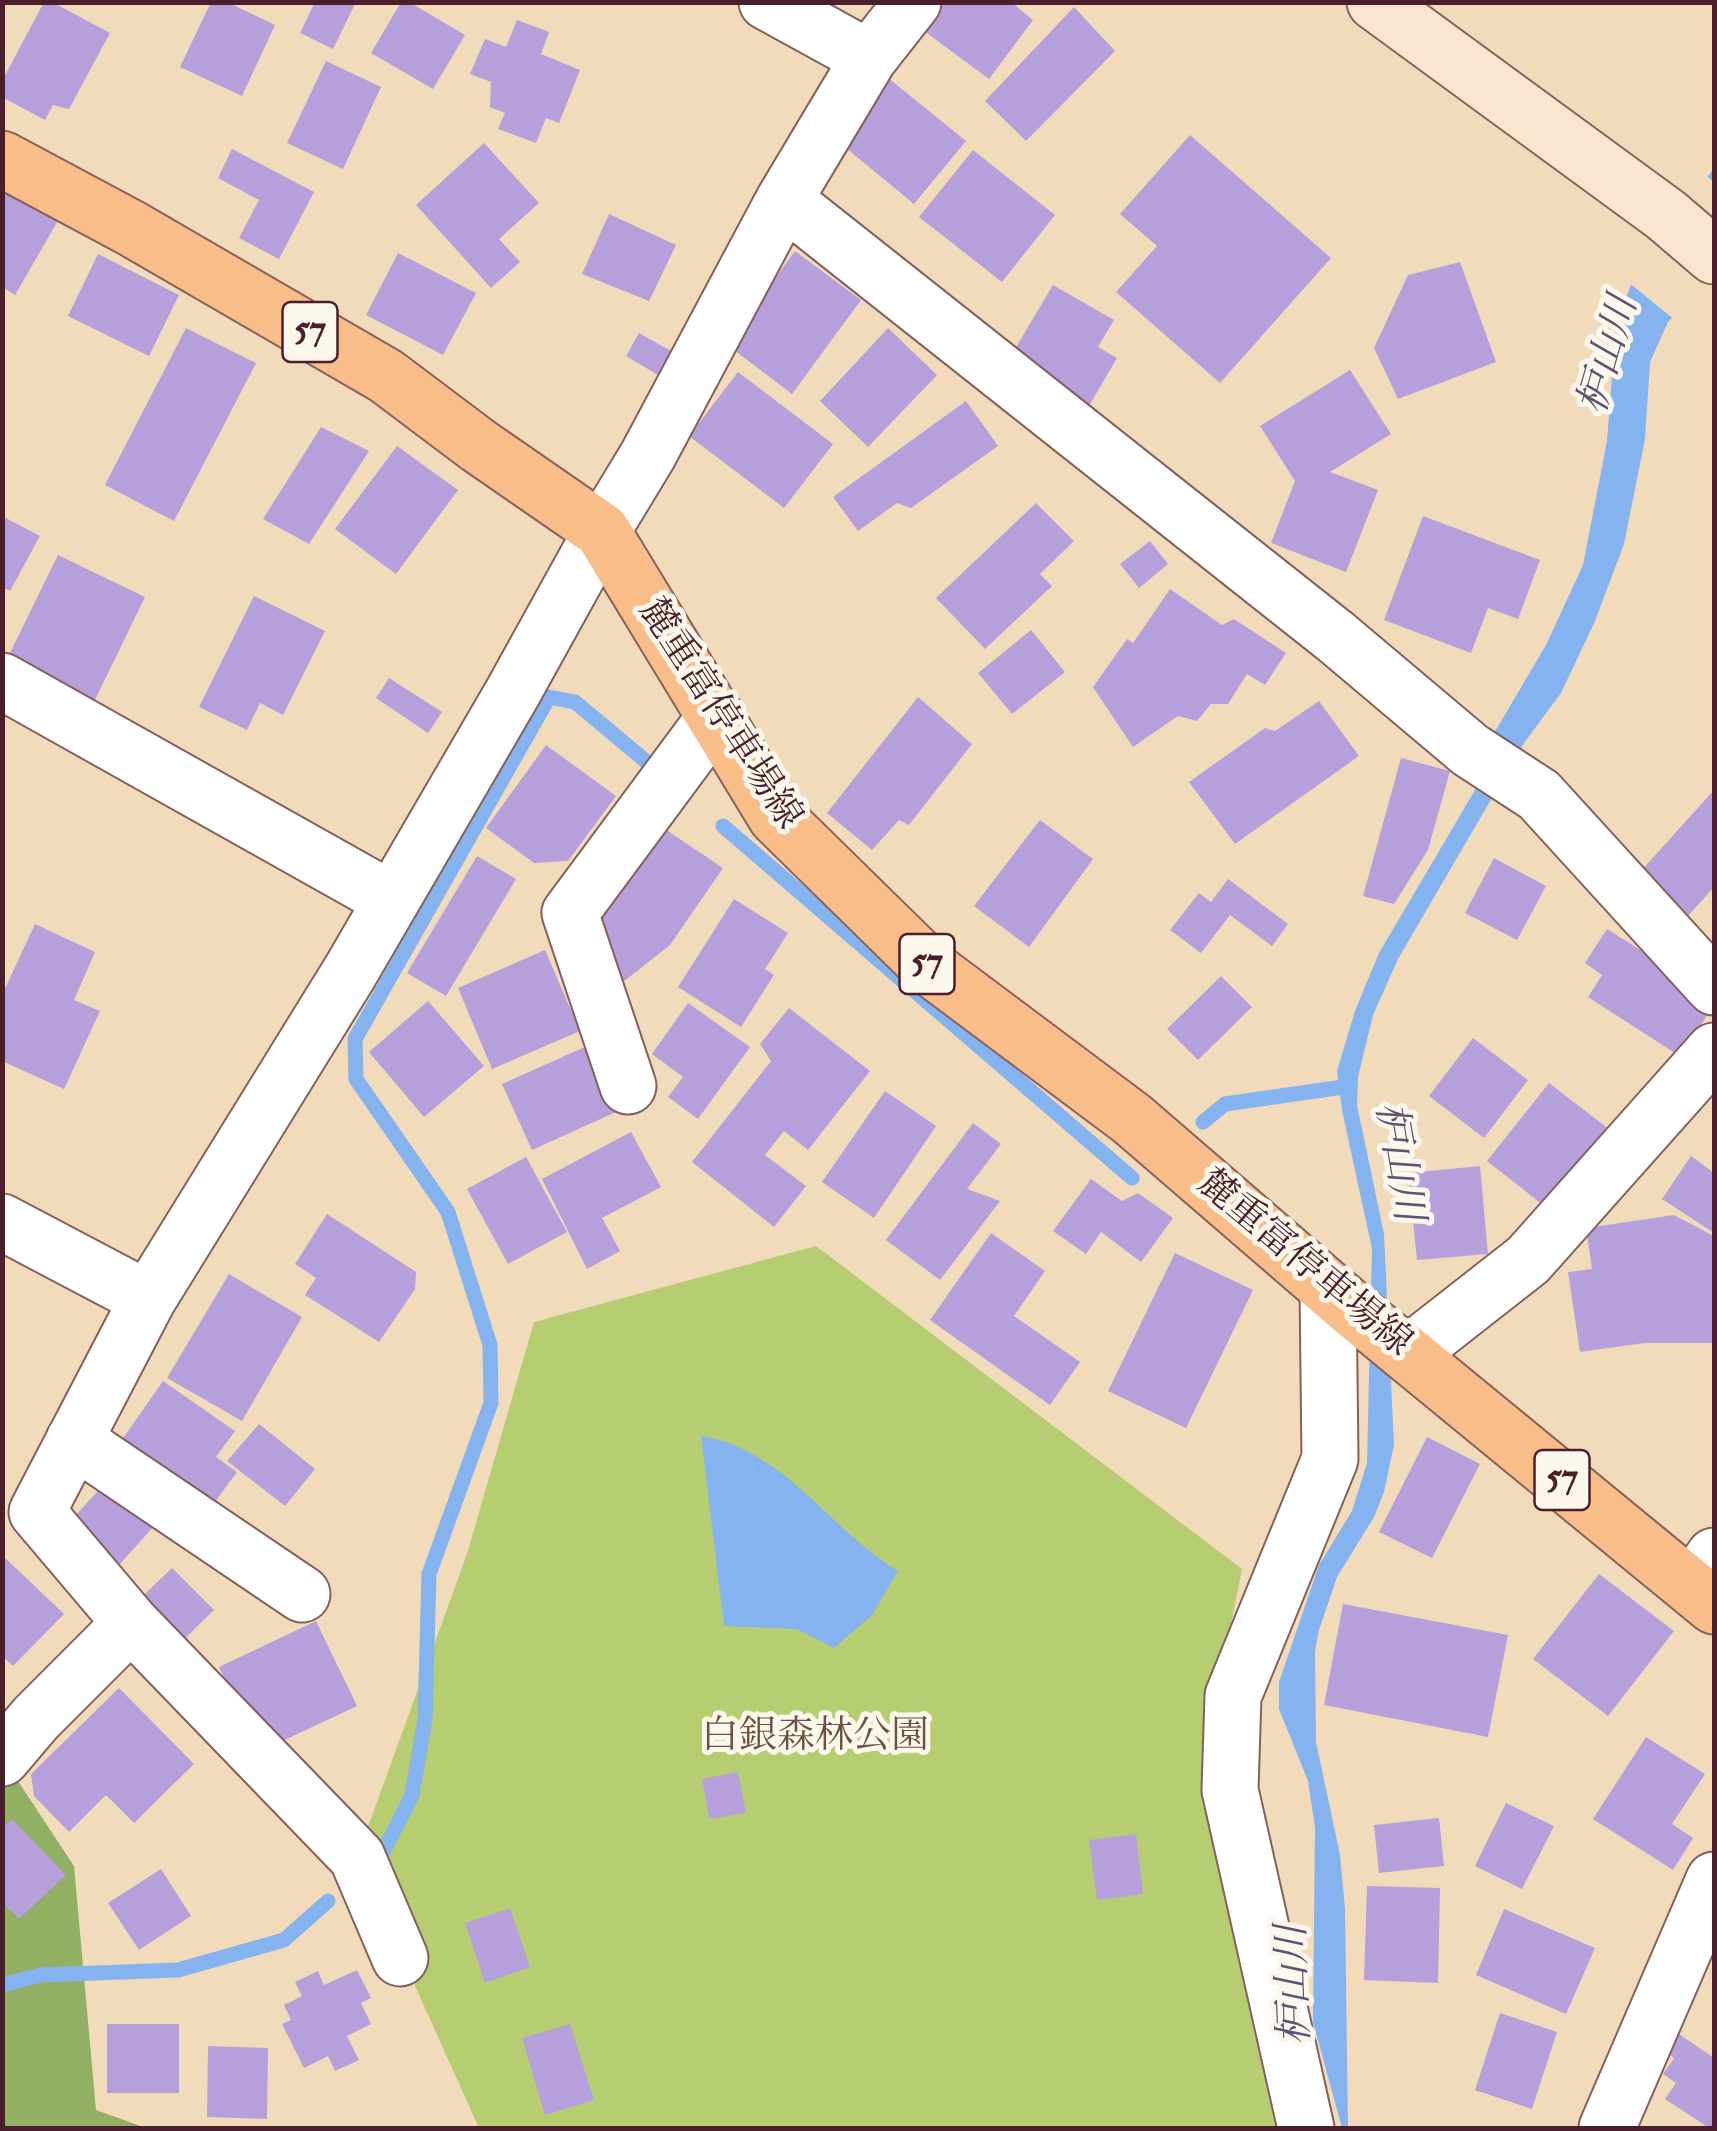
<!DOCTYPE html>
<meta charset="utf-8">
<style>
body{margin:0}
#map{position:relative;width:1717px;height:2131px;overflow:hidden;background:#f2dbbb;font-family:"IM FELL Double Pica",serif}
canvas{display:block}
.frame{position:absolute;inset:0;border:5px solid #4a1f2b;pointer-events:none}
</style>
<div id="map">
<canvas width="1717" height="2131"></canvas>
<div class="frame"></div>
</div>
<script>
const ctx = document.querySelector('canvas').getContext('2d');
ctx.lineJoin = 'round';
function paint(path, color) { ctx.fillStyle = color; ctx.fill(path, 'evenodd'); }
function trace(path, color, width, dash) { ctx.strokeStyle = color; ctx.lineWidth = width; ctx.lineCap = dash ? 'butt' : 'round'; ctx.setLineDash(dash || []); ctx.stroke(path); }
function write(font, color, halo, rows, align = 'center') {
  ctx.font = font + ' "IM FELL Double Pica","Noto Serif JP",serif'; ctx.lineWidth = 10; ctx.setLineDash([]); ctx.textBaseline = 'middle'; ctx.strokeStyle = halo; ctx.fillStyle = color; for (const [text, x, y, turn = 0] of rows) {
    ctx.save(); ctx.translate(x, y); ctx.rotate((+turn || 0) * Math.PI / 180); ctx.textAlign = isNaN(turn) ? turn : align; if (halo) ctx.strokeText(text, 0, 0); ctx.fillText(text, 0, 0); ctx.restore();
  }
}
paint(new Path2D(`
 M816,1246l426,323 -38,190 78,369h-803l-122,-271 110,-303 67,-232z`), '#b7cd71');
paint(new Path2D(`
 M2,1757l72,109 22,244 50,18h-143z`), '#91b063');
paint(new Path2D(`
 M1714,168v106l-46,48 -18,40 -5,77 -21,105 -29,77 -34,72 -37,50 -126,216 -25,56 -15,62 -1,28 27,129 10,211 -10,47 -10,25 -37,60 -18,53 -4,21 1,91 24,113 5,54 3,219h-6l-29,-106 2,-194 -7,-47 -29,-72v-27l40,-117 33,-54 15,-48 5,-214 -30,-139 -5,-39 18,-60 24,-58 99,-168 15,-50 53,-90 37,-80 24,-124 9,-117 15,-39z
 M701,1436c83,13 129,94 197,135l-26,44 -38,33 -37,-19 -73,-3z`), '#84b3ef');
paint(new Path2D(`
 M1704,174l10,8v99l-38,40 -49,-40z`), '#f2dbbb');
trace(new Path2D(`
 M723,826l409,352
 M1203,1122l22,-18 125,-18
 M384,1850l28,-55 13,-76 4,-145 62,-171 -1,-58 -42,-133 -92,-133 -1,-40 194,-342 26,5 85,71
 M2,1985l38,-10 138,-5 106,-30 44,-39`), '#84b3ef', 15);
paint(new Path2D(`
 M44,2h8l58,31 -41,76 -16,-4 -8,15 -43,-23v-16z
 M211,2h16l48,23 -33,71 -62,-29z
 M315,2h41l-23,47 -33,-16z
 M401,2h8l56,33 -32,54 -62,-36z
 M939,2h72l22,18 -44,59 -69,-51z
 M1074,7l41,44 -89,90 -41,-40z
 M517,20l32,12 -8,22 39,16 -21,53 -13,-5 -10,25 -38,-14 7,-16 -15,-6 1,-25 -21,-8 15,-35 21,8z
 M326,61l55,26 -38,82 -56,-26z
 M887,77l79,64 -52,63 -79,-65z
 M1190,135l141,123 -111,125 -104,-91 41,-46 -37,-32z
 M484,143l55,60 -40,36 21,23 -29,26 -75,-83z
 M232,149l82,43 -35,67 -40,-21 20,-38 -41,-22z
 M973,150l82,65 -53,67 -83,-65z
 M2,177l61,35 -48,83 -13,-8z
 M609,214l67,31 -27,56 -67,-27z
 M795,251l66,49 -69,94 -66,-50z
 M398,253l78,40 -33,62 -77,-40z
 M98,254l81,41 -30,61 -81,-40z
 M1460,262l36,100 -98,37 -24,-51 34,-73z
 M1053,285l61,35 -16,27 19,11 -31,53 -80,-47z
 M186,328l70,35 -82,158 -69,-36z
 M888,328l49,47 -69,72 -48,-46z
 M639,333l32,18 -13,24 -32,-19z
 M1350,370l41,64 -61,38 48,18 -32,82 -75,-29 24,-62 -35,-55z
 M738,372l95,72 -49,64 -95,-72z
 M966,401l32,45 -87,62 -14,-5 -39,28 -25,-34z
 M321,427l48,24 -60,93 -46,-25z
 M397,446l61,44 -62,84 -61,-45z
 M1036,503l38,38 -34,33 12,12 -67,63 -49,-51z
 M2,516l38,20 -30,55 -8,-4z
 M1423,516l117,44 -22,59 -30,-11 -17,45 -87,-33z
 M1150,541l18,23 -29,24 -19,-24z
 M58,555l87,42 -52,107 -88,-41z
 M1170,589l52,36 12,-6 52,34 -21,32 -18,-11 -19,30h-17l-14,17 -19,-5 -45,31 -40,-60 34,-48 6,4z
 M254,596l71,35 -42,84 -23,-12 -13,27 -48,-23z
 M1031,630l34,42 -53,42 -34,-41z
 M389,678l53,34 -14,21 -52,-35z
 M918,697l54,47 -63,81 -10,-5 -27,30 -45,-37z
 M1319,701l40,55 -124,88 -46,-62 76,-54 10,3z
 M546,745l70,51 -48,65 -34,2 -48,-35z
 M1401,758l49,13 -22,79 -34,54 -31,-8z
 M1714,790v97l-26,29 -48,-44z
 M1040,820l53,39 -64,88 -55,-41z
 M662,827l61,41 -53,77 -52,41 -20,-67z
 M477,856l39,23 -70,117 -39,-23z
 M1494,858l52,28 -29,54 -52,-27z
 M1228,879l60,45 -16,22 -42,-31 -29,38 -31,-23 29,-37 12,9z
 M734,899l54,34 -23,36 9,6 -33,52 -63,-40z
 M35,924l60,28 -21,48 26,11 -36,78 -62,-28v-66z
 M1607,929l107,67v8l-33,53 -93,-60 14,-22 -17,-12z
 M545,950l35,81 -88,38 -34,-81z
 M1221,976l31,31 -54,53 -31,-31z
 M428,1001l56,65 -60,51 -55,-65z
 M688,1003l62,44 -52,72 -30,-22 15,-20 -31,-23z
 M789,1008l81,63 -62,79 -24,-19 -19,24 41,31 -32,41 -82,-65 79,-101 -11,-17z
 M1473,1038l55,42 -44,58 -55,-42z
 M587,1046l29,66 -84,38 -30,-66z
 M1549,1083l65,50 -62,79 -65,-51z
 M885,1091l51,35 -62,92 -52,-36z
 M973,1123l28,21 -34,45 33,12 -60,79 -54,-40z
 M631,1132l30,55 -59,31 18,33 -33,18 -45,-90z
 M1691,1156l23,17v60l-52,-34z
 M526,1157l41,75 -59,32 -41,-75z
 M1480,1166l8,88 -71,6 -9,-87z
 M1091,1179l31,22 16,-8 35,25 -32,44 -40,-30 -15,22 -33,-23z
 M327,1214l89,58 -1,17 -36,53 -74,-47 11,-17 -21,-14z
 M1674,1215l40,21v107h-70l-64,9 -12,-80 24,-3 -6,-41z
 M991,1233l54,38 -31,45 66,46 -30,43 -120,-85z
 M1175,1253l78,37 -67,138 -78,-37z
 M229,1274l73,43 -60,104 -75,-43z
 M163,1381l72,50 -19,26 21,15 -34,46 -91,-64z
 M259,1424l56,45 -30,37 -58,-45z
 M1427,1437l53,27 -48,94 -53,-26z
 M107,1481l48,44 -45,50 -48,-45z
 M2,1555l62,59 -51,52 -11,-10z
 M172,1568l42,42 -44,43 -43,-42z
 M1599,1574l75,57 -66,85 -75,-57z
 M1343,1604l165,31 -20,102 -164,-32z
 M316,1621l41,85 -98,46 -40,-85z
 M119,1688l75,76 -60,59 -28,-28 -37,37 -35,-36 -3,-22z
 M1646,1737l59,37 -33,50 21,14 -20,32 -80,-51z
 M738,1772l8,41 -37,6 -7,-40z
 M1506,1803l48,23 -32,63 -47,-23z
 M1439,1818l5,48 -65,7 -5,-48z
 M12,1819l54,56 -47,44 -17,-17v-74z
 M1136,1834l7,60 -46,6 -8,-60z
 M161,1869l30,47 -52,34 -31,-47z
 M1367,1886l73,2 -2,95 -74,-3z
 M510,1908l20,59 -45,16 -20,-60z
 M1504,1909l91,39 -29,66 -90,-39z
 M357,1970l14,28 -10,5 10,21 -24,12 12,24 -24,11 -7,-15 -24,12 -22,-44 9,-4 -7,-15 18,-9 -7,-14 23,-11 6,14z
 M1500,2013l57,19 -25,77 -57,-19z
 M107,2024h72v69h-72z
 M570,2024l24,76 -49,15 -23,-77z
 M1676,2032l38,26v70h-5l-44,-29 11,-16 -13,-9 11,-16 -10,-8z
 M208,2046l60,2 -1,71 -60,-2z`), '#b6a0db');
const street = new Path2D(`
 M767,2l102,56
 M784,200l552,437 134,113 69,45 175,192
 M2,681l390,219
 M628,1086l-58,-173 146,-197
 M2,1222l146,77
 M1408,1354l120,-94 186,-209
 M74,1440l228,154
 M1693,1587l21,-31
 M2,1758l34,-40 95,-95
 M400,1958l-43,-101 -226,-234 -94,-111 111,-213 202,-327 163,-280 89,-161 46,-76 136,-255 85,-142 44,-56
 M1306,2128l-76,-338 3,-94 97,-237 -2,-170
 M1607,2128l107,-248`);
const secondary = new Path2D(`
 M1375,2l291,213 48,41`);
const primary = new Path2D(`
 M2,159l129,69 255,148 93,70 123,85 174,286 153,150 203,152 219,189 363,298`);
trace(street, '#85615d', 59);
trace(secondary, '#85615d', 59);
trace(primary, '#85615d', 59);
trace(street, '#fff', 55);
trace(secondary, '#fce5cf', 55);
trace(primary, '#f8bd88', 55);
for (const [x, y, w] of [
 [310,332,55],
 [927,964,55],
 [1562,1480,55]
]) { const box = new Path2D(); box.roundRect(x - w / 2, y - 30, w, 60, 8); ctx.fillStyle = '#fbf7ec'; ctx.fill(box); trace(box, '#4a1f2b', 2.5); }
write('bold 35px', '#4a1f2b', null, [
 ["57",310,332],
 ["57",927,964],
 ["57",1562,1480]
]);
write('38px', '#4a1f2b', '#fbf7ec', [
 ["麓重富停車場線",718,715,57],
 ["麓重富停車場線",1303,1265,40]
]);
write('38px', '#6b5340', '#fbf7ec', [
 ["白銀森林公園",815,1739]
]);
write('italic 40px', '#5e5370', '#fbf7ec', [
 ["枦山川",1611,356,-74],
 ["枦山川",1396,1162,80],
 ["枦山川",1297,1985,-92]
]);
</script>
